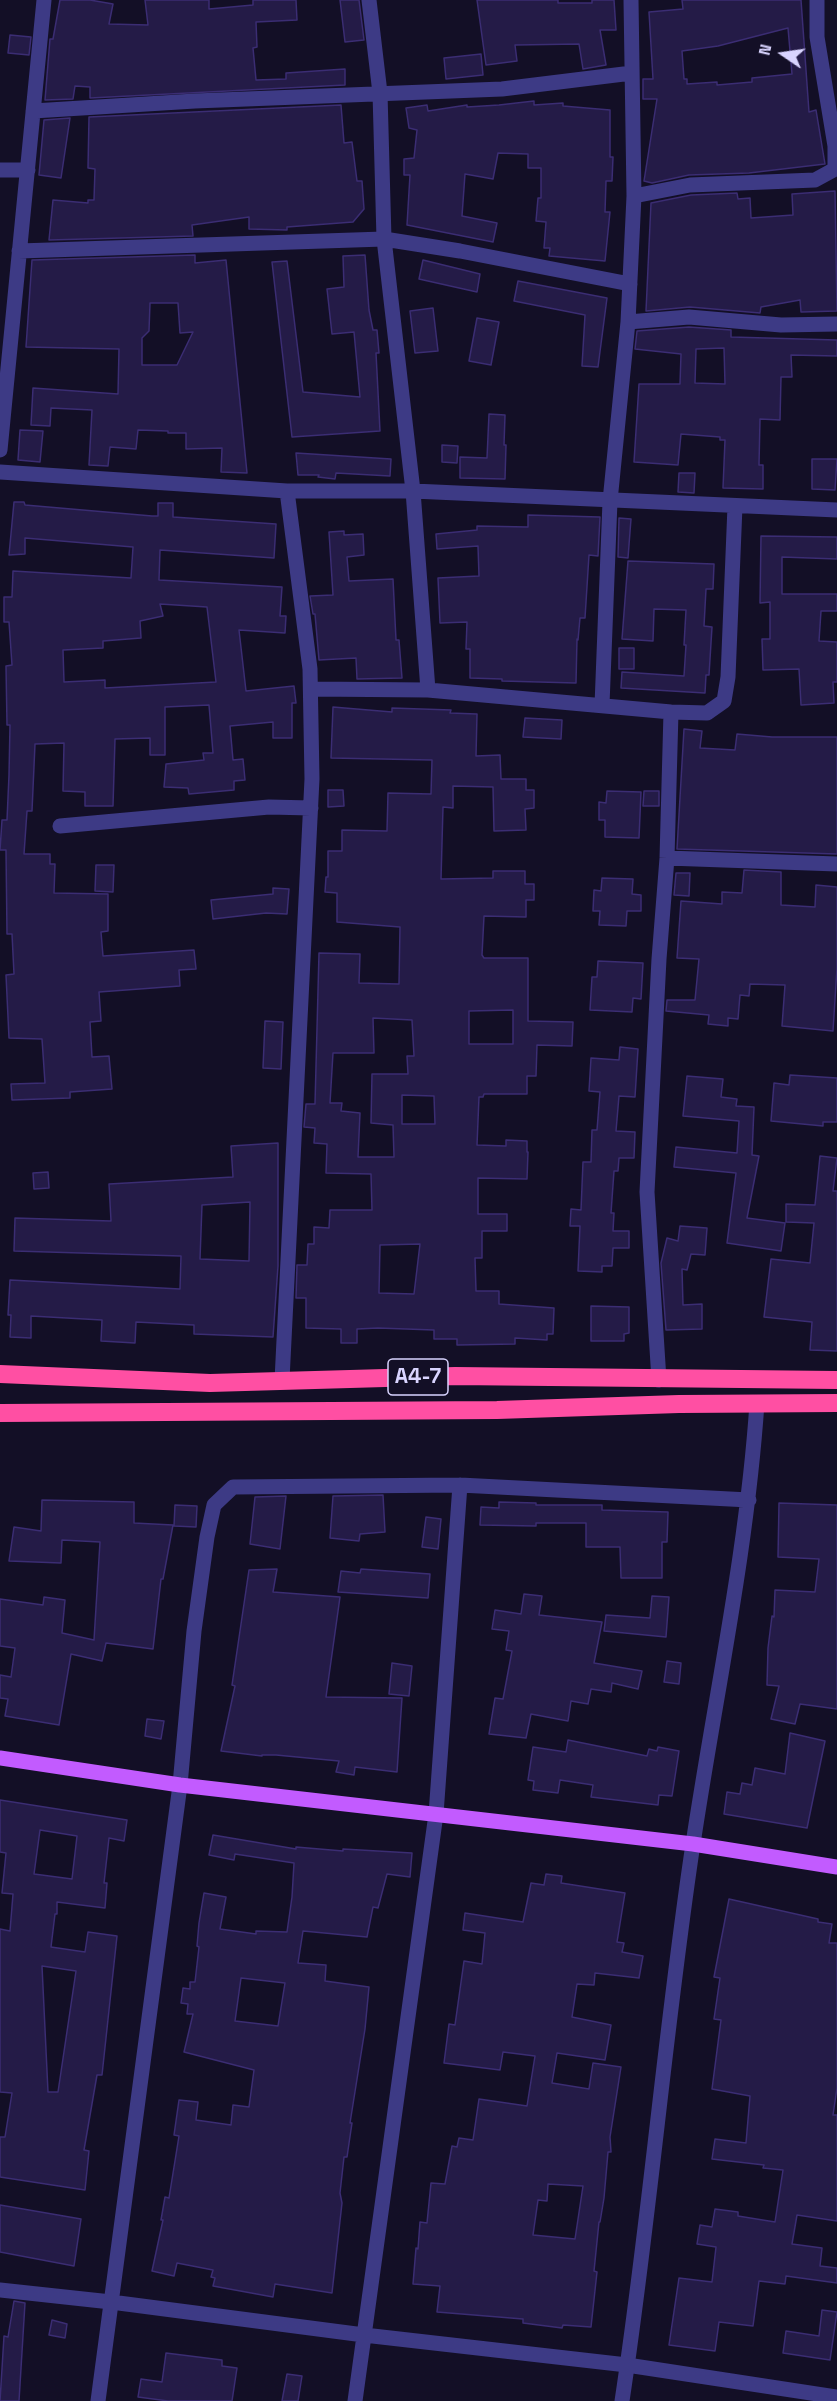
<!DOCTYPE html>
<style>
body{margin:0}
#map{position:relative;width:837px;height:2401px;overflow:hidden;background:#130f26;font-family:"Space Grotesk",sans-serif}
canvas{display:block}
.north{position:absolute;left:753px;top:24px;width:60px;height:60px;-webkit-text-stroke:4px #130f26;paint-order:stroke;rotate:283deg;font-size:16px;font-weight:700;line-height:24px;text-align:center;color:#d9d4ff}
.north::after{content:'';display:block;margin:auto;width:21px;height:27px;background:#d9d4ff;clip-path:polygon(50% 0,100% 100%,50% 72%,0 100%)}
</style>
<div id="map">
<canvas width="837" height="2401"></canvas>
<div class="north">N</div>
</div>
<script>
const ctx = document.querySelector('canvas').getContext('2d');
ctx.lineJoin = 'round';
function paint(path, color) { ctx.fillStyle = color; ctx.fill(path, 'evenodd'); }
function trace(path, color, width, dash) { ctx.strokeStyle = color; ctx.lineWidth = width; ctx.lineCap = dash ? 'butt' : 'round'; ctx.setLineDash(dash || []); ctx.stroke(path); }
function write(font, color, halo, rows, align = 'center') {
  ctx.font = font + ' "Space Grotesk",sans-serif'; ctx.lineWidth = 5; ctx.setLineDash([]); ctx.textBaseline = 'middle'; ctx.strokeStyle = halo; ctx.fillStyle = color; for (const [text, x, y, turn = 0] of rows) {
    ctx.save(); ctx.translate(x, y); ctx.rotate((+turn || 0) * Math.PI / 180); ctx.textAlign = isNaN(turn) ? turn : align; if (halo) ctx.strokeText(text, 0, 0); ctx.fillText(text, 0, 0); ctx.restore();
  }
}
const building = new Path2D(`
 M60,0h30l23,4 -4,20 39,1 -3,-25h64v9l44,-4v-5h43l1,20 -41,2 1,25 -4,1 3,32 30,-1v-6l59,-4v16l-255,13v-11l-15,-1 -2,13 -28,1 5,-61h3z
 M340,0h19l5,40 -19,2z
 M477,0h81v3h34v-3h22l2,30h-16l6,35 -23,4 -4,-25 -64,1 2,16 -31,4z
 M682,0h119l8,112 7,-2 9,54 -76,9 -60,2 -37,8 -8,-2 13,-82h-14v-20h10l-4,-67 34,-3zM788,28l4,46 -40,4v4l-35,3v-3l-30,2v-5h-3l-2,-28 36,-5z
 M10,35l21,2 -2,18 -21,-2z
 M481,54l2,21 -37,4 -2,-21z
 M534,101v4l29,-2v3l47,4v47h3l-1,24h-6l-1,31h5l-5,49 -56,-5 1,-8h-6l2,-26 -10,-1 2,-23h3v-30h-13v-14l-30,-1 -5,26 -28,-5 -3,42 35,7 -4,19 -86,-17 3,-50h-6v-16l10,-1 3,-28 -8,-2 -3,-20 21,-3 1,6 39,-6v2l32,-2z
 M341,105l3,38 8,-1 5,39h5l2,28 -11,13 -66,5v3l-38,-1v-12l-57,8 1,11 -144,4 4,-40 35,3v-3h6l1,-31 -7,-1 1,-51z
 M70,118l-9,60 -22,-3 5,-55z
 M835,191l2,120 -36,1 -1,-12 -39,7 -1,6 -70,-6 -44,4 5,-108 40,-8 46,-2 1,6 12,-1 1,20 42,-3 -1,-21z
 M195,255v8l31,-3 21,213 -26,-1 1,-24 -36,1v-16h-18v-2l-30,-1 -2,19 -26,-2 -2,19 -19,-1 3,-55 -41,-2 -1,18 -19,-1 2,-37 85,6 1,-45 -93,-2 6,-87zM150,303h28l2,30 13,-1 -16,33h-35v-27l7,-7z
 M365,255l4,55 4,20h4l2,23h-3l4,78 -88,6 -20,-175 15,-1 16,131 57,5 -6,-65 -22,2 -5,-45 17,-2 -1,-31z
 M423,260l57,14 -3,18 -58,-13z
 M518,281l89,17 -9,69 -16,-1 3,-51 -71,-14z
 M433,308l5,43 -23,2 -5,-42z
 M477,318l22,4 -8,43 -22,-4z
 M689,327l42,3v7l106,3v16l-46,-1 1,22h-11l-1,43 -20,-1 -1,46h4v24l-40,-1 2,-48h-5v-3l-39,-3 -3,31 -44,-3 5,-78h41l1,-30 -46,-5 2,-18zM724,348l1,36 -30,-1 1,-34z
 M489,414l16,1 -1,30h2l-1,34 -45,-1v-21l27,1z
 M20,430l23,1 -3,31 -22,-2z
 M442,445l16,1 -1,17 -15,-1z
 M296,453l95,6 -1,17 -54,-3 -1,6 -17,-2 1,-2h-21z
 M812,459h25l-2,31 -23,-1z
 M679,473h16l-1,20 -16,-1z
 M14,502h10l1,3 127,11h6v-13h15v14l103,7 -2,34 -114,-8 -1,30 123,7 -2,29h6l-1,17 -46,-3 7,61 48,-5 2,17h-4v35h-19v-16l-43,4 3,34 10,-1 2,21 -11,1v9l-45,4 -1,-6 -24,-1 2,-23 38,-4 -1,-7h10l-4,-48 -44,2v48h-15v-17l-35,1 -2,67h-28v-14l-22,-1 1,-48 -29,1 -3,67h-5l-3,43h26v10h5l-1,29 54,1v37l-7,1 2,24 91,-6 2,19 -17,1 1,16 -81,6 2,29 -11,1 2,35 17,-1 3,33 -42,3v6l-58,2 -1,-16 34,-1 -3,-44 -33,-1 -3,-63 8,-1 -2,-40h-5l-1,-84h-6l2,-30h5l2,-45 1,-50h-3l-1,-59 6,-1 -3,-43h-5v-25h8l1,-26 118,7 2,-31 -108,-9v16l-16,1zM160,604l47,3 9,75 -111,6v-8l-41,2 -1,-32 40,-2v-7l38,-3 -1,-17 23,-5z
 M528,515l72,2 -2,39 -9,-1 -4,63h-5l-2,22 -1,-1 -1,44 -74,-2v-2l-32,-1v-29h-4l1,-27 -27,1 -2,-45 41,-2 -1,-30 -41,3 -1,-15 41,-4v-4l51,1z
 M619,518l12,1 -3,39 -10,-1z
 M344,531v4l19,-1 1,21 -17,2 2,24 44,-2 3,61h3l3,38 -45,1 -1,-21 -37,2 -4,-46h-2l-3,-18 23,-1 -4,-63z
 M761,536l76,1v22l-55,-2v37h55v17h-16l-2,30 18,1v40h-4l1,21 -33,2 -2,-36 -36,1 -1,-31h8v-37l-10,1z
 M628,561l86,3 -1,25h-7l-2,37 8,1 -3,48h-3l-1,18 -84,-5 1,-16 62,4 2,-31h-2l2,-35 -32,-1 -1,32 -31,-2z
 M619,648h15v21h-15z
 M333,707l59,5v-4l59,2 -1,3 27,1 -1,42 24,-1 1,24h25v11h8v18l-9,1 1,21 -32,1 -1,-44 -40,-1v22l-10,-1 -2,72 52,-1v-7h32v13h9v16h-8v17l-42,-1 -2,39 2,3h44v63l45,1 -1,24 -35,-1 -1,31h-9v18h-43l-1,3h-4l-2,48 29,1v-6l21,1v11h1l-1,27 -49,-1v36h29v17h-25v27h-7l1,33h23v13l55,4 -1,26h-6v6l-32,-2v6l-58,1v-6h-23v-9l-56,-2 -21,1v14h-16v-14l-35,-1v-30h-10l1,-33h10l1,-21h6v-17l15,1 1,-18h42l-1,-36 -45,-1 1,-29 -13,-1 1,-15 -11,-1 2,-23h9l4,-151 41,1 -1,29 40,1 1,-57 -63,-5v-29l-12,-1 1,-15h2v-26h14v-21l45,1 1,-38 43,1 1,-34 -101,-2zM513,1010v34h-44v-33zM373,1018l39,2 2,36h-7l1,18h-36l-1,49 22,2 1,32h-36l2,-44 -19,-2 1,-8h-12l3,-50h41zM402,1095l32,1 1,28h-33zM420,1244l-6,50 -35,-1 1,-48z
 M525,718l37,2 -1,19 -38,-2z
 M684,729l18,2 -2,17 35,2 2,-16 35,3h65v117l-160,-5z
 M328,790h15l1,16 -16,1z
 M607,791l34,1 -2,46 -34,-1v-17h-6v-18l7,1z
 M644,791h15v15h-16z
 M96,865h18l-1,27 -18,-1z
 M744,870l37,2v33l34,2 1,-22 21,2v81l-4,63 -51,-5 3,-41 -35,-1 -1,12 -9,-1 -2,24 -10,-1v8l-20,-2 1,-9 -43,-4 1,-11h28l4,-41 -22,-1 4,-57 41,3v-12l20,1z
 M676,873h14l-1,23 -15,-1z
 M602,878l31,1 -1,15 9,1v16h-14l-1,15 -27,-1 1,-14h-7l1,-21 7,1z
 M273,888l16,1 -2,25 -21,-1 -53,6 -2,-19 62,-6z
 M598,961l45,2 -2,36 -8,-1 -1,14 -42,-2 2,-33h5z
 M265,1021l18,1 -2,47 -18,-1z
 M620,1047l18,2 -3,48 -16,-1 -3,35 19,1 -1,26h-15l-1,13h-4l-3,42h3l-1,18h16v17h-16l-1,18h-10v6l-24,-1 2,-45h-10l1,-17 10,1 2,-48h8l1,-32h5l3,-38 -11,-1 2,-33 28,2z
 M790,1075l47,3v44h-14v4l-52,-5 3,-38 15,2z
 M687,1076l36,3 -2,18 16,2 -1,7 18,1 -2,48 7,1 -12,62 38,5 -4,28 -54,-8 9,-70 -62,-6 2,-20 61,6 2,-32 -56,-5z
 M278,1143v123l-5,71 -79,-3v-9l-58,-3 -1,21 -34,-2 1,-21 -71,-4v22l-21,-1 1,-22h-3l2,-35 170,9 1,-33 -167,-5 1,-33 96,3 -2,-37 124,-7 -2,-31zM250,1202l-1,59 -49,-2 2,-54z
 M820,1156l17,2 -4,33h4v160l-27,-1 2,-28 -48,-5 7,-58 39,4 4,-40 -28,-1v-18l29,1z
 M48,1172l1,16 -15,1 -1,-16z
 M680,1226l27,2 -2,27 -14,-1 -4,16 -5,-1 1,36 19,-1v25l-36,1 -5,-67 6,-25 11,3z
 M591,1306l38,1v26l-5,1v7h-33z
 M383,1495l2,37 -25,2 -1,7 -29,-3 3,-42z
 M286,1496l-6,53 -30,-5 5,-47z
 M42,1500l92,2v21l39,2 -10,54h-2l-8,70 -47,-6 -4,18 -31,-7 -12,71 -54,-9 3,-17 -8,-1v-23l11,2 4,-29 -15,-2v-47l43,6 1,-8 21,3 -3,33 32,7 6,-98 -38,-2 -1,23 -52,-2 5,-34 27,4z
 M499,1502l37,1v2h66v5l66,2 -1,30h-5v36h-41l-1,-31h-34v-24h-50v3l-56,-1 1,-18 18,1z
 M779,1503l58,2v204l-37,-5 -5,20 -24,-5 8,-33 -12,-1 1,-37 4,-32 2,1 1,-27 40,2 4,-33 -41,-2z
 M175,1505l22,1 -1,21 -22,-1z
 M426,1517l15,2 -3,30 -16,-2z
 M277,1569l-4,23 67,5 -14,100 76,1 -5,74 -42,-5 -1,8 -18,-3 3,-11 -63,-6h-14v1l-41,-5 14,-65 -3,-1 17,-115z
 M361,1569l69,5 -2,24 -90,-6 3,-21 19,2z
 M524,1594l18,2 -3,19 63,7 -8,41 48,8 -4,18 -26,-6 -1,9 -20,-3 -3,15 -17,-3 -3,20 -37,-7 -5,24 -37,-4 6,-36 8,1 9,-48 -6,-1 3,-19 -17,-2 3,-19 26,4z
 M652,1596l17,1 -3,40 -62,-6 2,-16 44,3z
 M667,1661l14,2 -2,21 -15,-2z
 M392,1663l20,3 -3,30 -20,-2z
 M147,1719l17,2 -3,18 -16,-3z
 M790,1733l35,8 -18,87 -83,-14 3,-22 13,2 2,-11 10,2 3,-17 30,6z
 M568,1740l79,16 2,-7 8,2 1,-4 21,4 -7,45 -13,-1 -1,10 -67,-8 2,-12 -33,-5 -2,13 -25,-3 1,-9 -6,-1 5,-33 33,5z
 M0,1800l127,20 -3,21 -15,-3 -5,45h3l-2,25 -48,-6v12h-2l-4,33 34,5 3,-20 29,4 -15,139h-5l-13,75 5,1 -4,39 -85,-13v-40h5l7,-44 -12,-1v-163l10,2 3,-37 -11,-1 4,-40 -6,-1zM40,1830l37,6 -5,43 -38,-5zM42,1966l34,5 -18,121h-10z
 M213,1835l83,14v-2l47,4v-2l69,4 -2,24 -23,-3 -9,34 -5,-1 -6,30 -64,-6 -5,32 28,2 -1,16 44,6 -4,42 -15,94h2l-5,34h-3l-4,36 2,10 -10,90 -57,-9 -2,13 -60,-11 2,-8 -4,-1 2,-7 -36,-7 -3,13 -22,-5 11,-51h-2l4,-23 4,1 10,-62 -5,-1 5,-35 19,2 -2,18 35,5 2,-20 16,2 5,-37 -70,-18 9,-38h-6l1,-10 -7,-1 2,-15 7,1v-7h5l4,-35 -2,-1 2,-23 5,-30 22,4 -6,32 36,5v-3l31,1 5,-35 2,-34 -59,-9 -1,6 -25,-5zM241,1978l44,5 -7,43 -43,-5z
 M546,1874l16,2 -1,7 64,10 -8,49 7,1 -2,9 21,4 -4,22 -44,-5 -1,12 -17,-1 -5,33 39,8 -6,35 -48,-7 -5,30 37,6 4,-26 28,4 -11,70 1,15h-3l-4,46 -4,24h-1l-5,49 3,1 -6,55 -28,-2 -1,3 -39,-5v-4l-86,-7 3,-26 -27,-2 3,-36 2,1 2,-27 7,1 4,-40 14,1 7,-38 5,1 2,-9 14,2 6,-41 48,7 8,-50 -32,-4 -3,18 -56,-7 5,-39 6,1 9,-64 18,3 3,-31 -22,-3 2,-17 58,9 8,-39 13,2zM548,2184l35,2 -8,53 -42,-4 5,-35 9,1z
 M729,1899l89,20v3l14,2 -3,19h8v145l-4,27h4v106l-40,-6 -5,29 30,4 -2,18 17,2v15l-51,-7 -1,8 -26,-3 -6,45 -34,-4 -4,29 -46,-6 10,-67 33,4 4,-35 -19,-3 3,-19 12,2 3,-18 23,3v4l37,6 8,-52 -20,-2 1,-3 -52,-6 3,-20 31,4 4,-47 -38,-7 9,-69 -7,-1 6,-41 -6,-1z
 M0,2205l81,14 -7,47 -74,-14z
 M14,2301l11,2 -6,98h-19l4,-65 4,1z
 M822,2310l15,2 -7,48 -47,-7 3,-22 33,5z
 M52,2320l15,4 -2,14 -16,-3z
 M166,2353l56,7v6l15,2 -5,33h-64l-30,-4 3,-18 21,3z
 M287,2374l15,2 -4,25h-16z`);
paint(building, '#241b47');
trace(building, '#3b2d73', 1.5);
trace(new Path2D(`
 M369,0l11,93 4,146 29,252 15,199
 M33,111l162,-10 307,-12 130,-16
 M0,170h28
 M634,196l56,-11 125,-5 20,-11v-23l-18,-109v-37
 M19,251l365,-12 76,12 170,33
 M628,322l61,-5 92,8 56,-1
 M0,450l44,-450
 M0,472l287,19h126l424,19
 M311,689l117,1 243,22 36,1 17,-12 4,-24 7,-171
 M602,705l8,-204 18,-179 6,-126 -3,-196
 M60,826l209,-19 42,1
 M667,858l170,6
 M282,1380l30,-601 -2,-110 -23,-178
 M659,1380l-12,-188 12,-233 8,-101 4,-146
 M0,2290l111,12 253,33 263,30 210,32
 M98,2401l82,-616 14,-154 13,-94 7,-32 19,-18 227,-2 289,15
 M355,2401l81,-587 24,-329
 M622,2401c28,-185 43,-372 71,-557 22,-147 54,-292 64,-441`), '#3d3a85', 15);
trace(new Path2D(`
 M0,1758l180,27 513,59 144,23`), '#c25bff', 15);
trace(new Path2D(`
 M0,1374l210,9 245,-7 382,4
 M0,1413l497,-3 182,-6 158,-1`), '#ff4fa3', 18);
for (const [x, y, w] of [
 [418,1377,60]
]) { const box = new Path2D(); box.roundRect(x - w / 2, y - 18, w, 36, 4.5); ctx.fillStyle = '#130f26'; ctx.fill(box); trace(box, '#d9d4ff', 1.5); }
write('bold 21px', '#d9d4ff', null, [
 ["A4-7",418,1377]
]);
</script>
